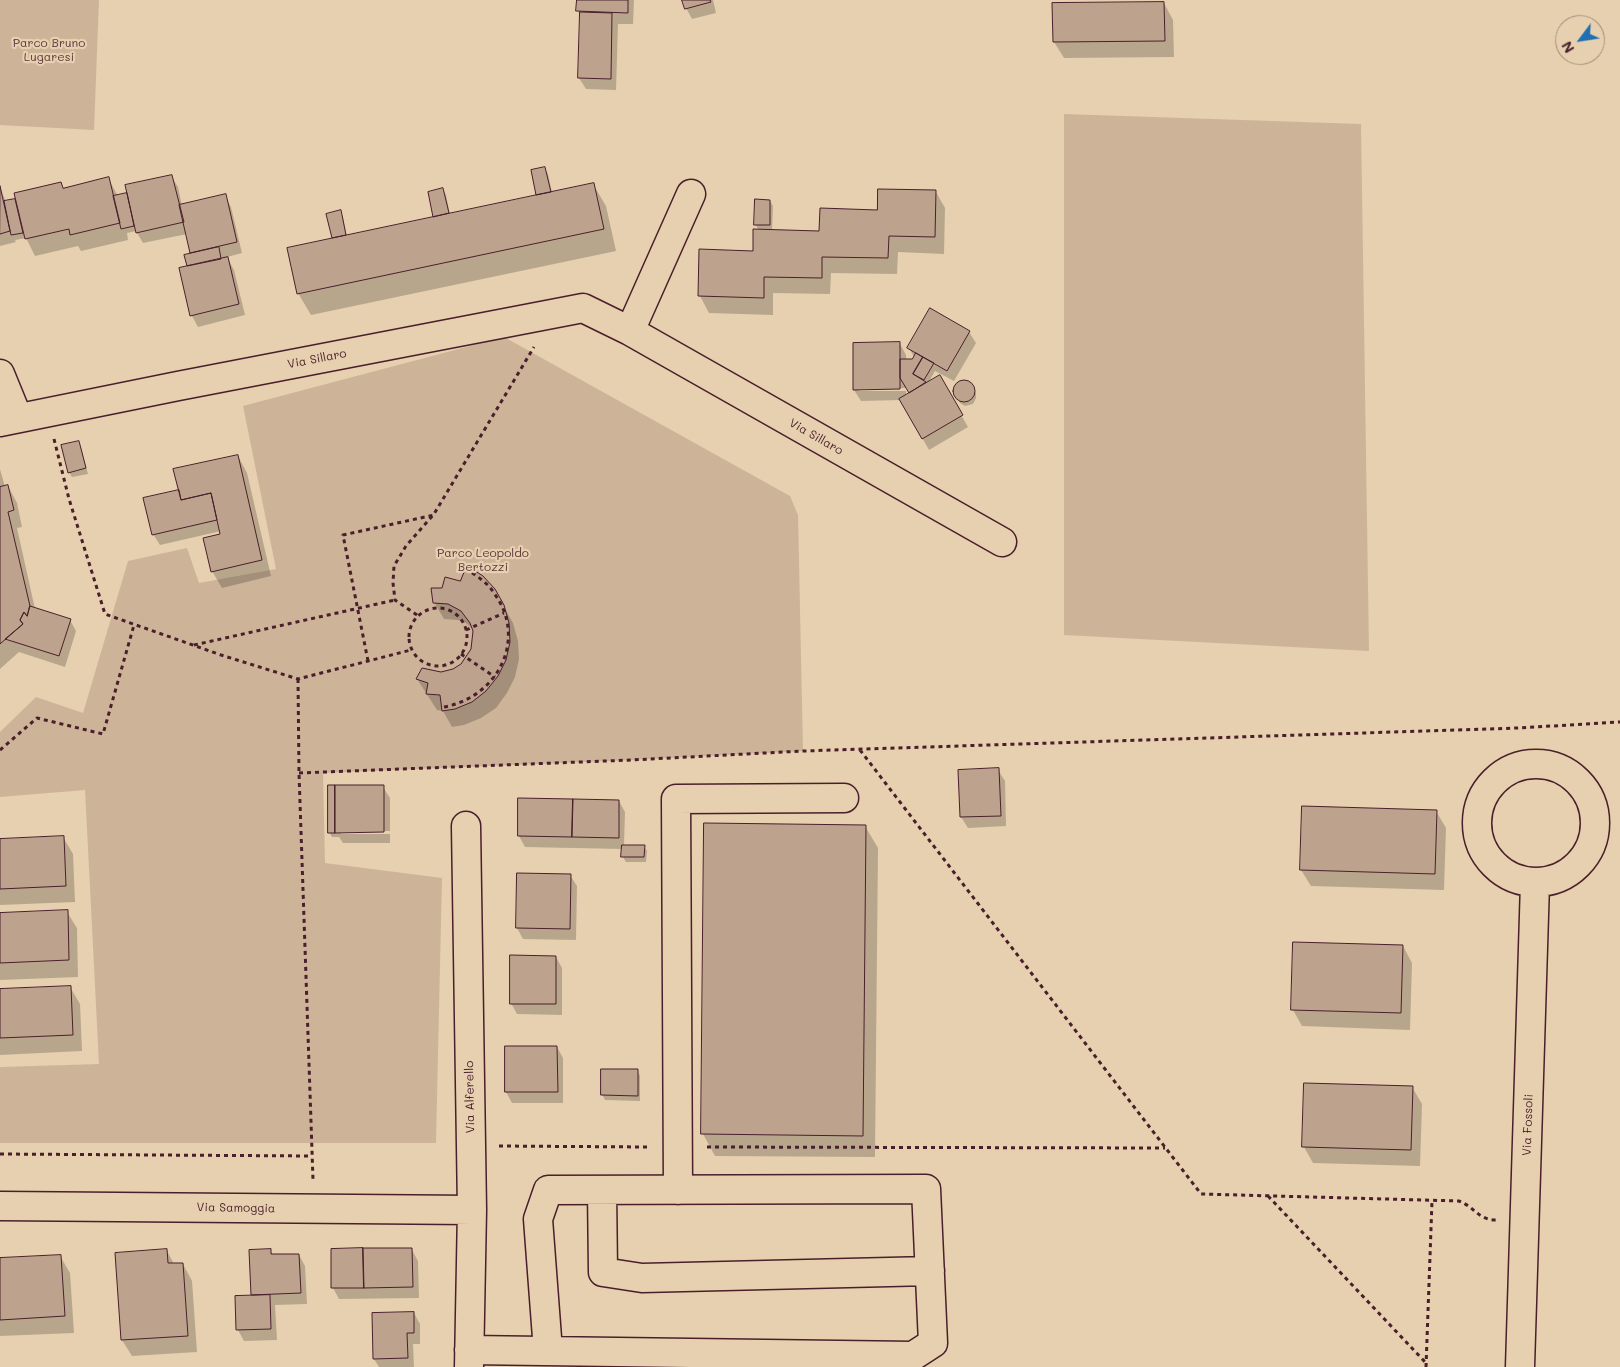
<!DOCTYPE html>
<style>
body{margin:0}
#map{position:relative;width:1620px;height:1367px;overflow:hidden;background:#e6d0af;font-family:Mali,sans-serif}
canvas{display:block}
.north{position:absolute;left:1555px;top:15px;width:50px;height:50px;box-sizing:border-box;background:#e6d0af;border:1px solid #a8897a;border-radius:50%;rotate:239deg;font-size:14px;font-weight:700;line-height:20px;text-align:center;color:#4a1f2b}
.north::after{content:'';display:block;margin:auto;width:18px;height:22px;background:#1f6fb2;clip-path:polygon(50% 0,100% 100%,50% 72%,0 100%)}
</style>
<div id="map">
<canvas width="1620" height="1367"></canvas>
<div class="north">N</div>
</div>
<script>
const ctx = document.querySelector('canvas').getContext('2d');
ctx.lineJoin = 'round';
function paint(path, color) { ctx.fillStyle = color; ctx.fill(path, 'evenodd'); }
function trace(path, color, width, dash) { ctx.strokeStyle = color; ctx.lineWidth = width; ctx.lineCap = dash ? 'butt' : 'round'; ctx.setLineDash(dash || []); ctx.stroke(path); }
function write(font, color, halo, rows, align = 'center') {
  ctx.font = font + ' Mali,sans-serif'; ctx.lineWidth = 4.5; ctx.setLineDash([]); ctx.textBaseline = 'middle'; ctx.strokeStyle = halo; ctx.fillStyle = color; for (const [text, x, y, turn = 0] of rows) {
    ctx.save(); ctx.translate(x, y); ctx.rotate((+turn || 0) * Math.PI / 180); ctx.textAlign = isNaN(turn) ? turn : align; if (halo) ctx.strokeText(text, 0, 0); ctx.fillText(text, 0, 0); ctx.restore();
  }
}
paint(new Path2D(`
 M0,0h99l-5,130 -94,-5z
 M1064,114l297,10 8,527 -305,-16z
 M504,337l286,159 8,19 5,236 -172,9 -308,13 2,90 117,15 -6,265h-436v-76l99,-3 -14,-274 -85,7v-65l36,-35 47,16 45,-152 59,-13 12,35 77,-14 -33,-163z`), '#cdb499');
paint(new Path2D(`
 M578,0h56l-1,24h-15l-2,66 -30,-1 -7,-11 2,-61 -3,-6z
 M684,0h29l3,13 -24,6 -6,-11z
 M1164,3l9,17 1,37 -110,1 -10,-16z
 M545,169l3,5 4,19 41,-9 13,22 10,45 -305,64 -13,-22 36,-53 -6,-25 12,-3 3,5 4,20 89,-19 -1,-2 8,-26 3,5 4,20 88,-19 -6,-25z
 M171,176l7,11 4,19 43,-10 6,11 11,46 -15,4 7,13 11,45 -47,12 -6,-11 -11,-47 7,-3 -2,-10 6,-2 -5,-20 -44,9 -7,-12 -9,2 1,7 -47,11 -3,-5 -43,10 -9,-18 -11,2 1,2 -16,4v-59l6,15 8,-2 3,5 44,-22 3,6 44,-11 10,18 10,-2z
 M936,192l9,16 -1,46 -46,-2 -1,22 -66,-1 -1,21 -57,-1v22l-64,-2 -9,-17 1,-45 53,1 5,-21 -3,-6 14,-24 3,5 -1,25 48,1z
 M931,310l38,22 7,11 -22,38 -19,-10 -7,12 11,-7 29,51 -39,23 -28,-50 -40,1 -7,-11v-46h46l6,11v5h7l1,-3 -5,-9zM906,386l4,7 -4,3v-5h-47v-2l47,-1z
 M961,382h6l9,11v5l-3,6 -8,2 -5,-3 -3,-6 -2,-9 1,-3z
 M78,442l3,5 7,27 -16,3 -3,-5z
 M238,456l9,17 24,103 -49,12 -10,-17 9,-36v-4l-61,14 -7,-11z
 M0,469l5,18 3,-1 9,17 5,24 -5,1 18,81 35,11 6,11 -11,36 -46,-15 -19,17z
 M494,590l19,33 5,18 1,18 -4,18 -8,16 -11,15 -15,10 -17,7 -12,2 -9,-16 -6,-1 -20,-31 16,-6 15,-1 13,-7 12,-15 1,-20 -8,-7 -8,-3 -14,-1 -10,-17z
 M998,770l7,11 1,45 -38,2 -7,-11z
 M383,787l7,11v33h-49v3h49v9h-47l-4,-6h-7l-3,-5z
 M619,801l6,11 -1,34h20l3,5 -1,11h-20l-3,-5v-8l-98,-2 -6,-11z
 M1436,811l10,17 -2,62 -133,-4 -10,-16z
 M865,826l13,22 -3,309 -160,-1 -12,-22z
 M63,837l10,17 2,48 -75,3v-65z
 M570,875l7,11 -1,54 -53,-1 -6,-11z
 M67,912l10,16 1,49 -78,3v-66z
 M1403,946l9,17 -2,67 -108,-4 -9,-16z
 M556,957l6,11v47l-45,-1 -6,-11z
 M70,987l10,17 2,47 -82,4v-65z
 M557,1047l6,11v45h-51l-6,-11z
 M638,1071l2,5v25l-35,-1 -3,-6z
 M1412,1087l10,17 -2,62 -107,-3 -9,-16z
 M270,1250l4,6 25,-1 6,11 2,38 -32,1 2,35 -33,1 -6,-11 -2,-32 17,-1 -2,-46z
 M412,1250l6,11 1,37 -80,1 -6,-11z
 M167,1251l7,13h9l9,17 5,71 -65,4 -10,-16z
 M60,1256l10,17 4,60 -74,3v-77z
 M414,1313l6,11v20h-7l1,23h-35l-5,-8z`), '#0003');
const building = new Path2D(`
 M577,0h51v13l-52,-2z
 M682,0h28l1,2 -26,7z
 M1164,2l1,39 -112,1 -1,-39z
 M580,12l32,1 -1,66 -33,-1z
 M545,167l6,25 -15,3 -5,-25z
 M172,175l12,47 -48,11 -11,-48z
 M109,177l11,46 -50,12 -1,-6 -44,10 -11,-46 47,-11 2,6z
 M594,183l10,46 -307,65 -10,-46z
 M0,186l10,45 -10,3z
 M443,188l6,25 -16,4 -5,-25z
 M878,189l58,1 -1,47 -46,-1 -1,22 -66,-1v21l-58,-1v21l-66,-2 1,-47 54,2v-22l66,2 1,-23 57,2z
 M127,193l7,33 -13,3 -8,-33z
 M226,194l11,48 -47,11 -11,-48z
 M15,199l8,34 -12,2 -7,-34z
 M755,199l15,1v25h-16z
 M341,210l5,25 -14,3 -6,-24z
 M219,247l2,12 -34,7 -3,-11z
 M228,257l11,47 -49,12 -11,-48z
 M930,308l40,23 -23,40 -40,-23z
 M900,342v47l-47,1v-47z
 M916,353l7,4 -10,17 13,8 -17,11 -9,-15v-19h12z
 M923,357l11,6 -10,17 -11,-6z
 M940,375l23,40 -41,24 -23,-40z
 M953 391a11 11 0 1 1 22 0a11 11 0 1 1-22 0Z
 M79,441l7,27 -18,5 -7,-28z
 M238,455l24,105 -51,12 -8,-34 17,-4 -9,-41 -30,7 -8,-31z
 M8,485l6,25 -6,2 22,94 -3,10 -3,-4 -4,8 3,4 -23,20v-157z
 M179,490l2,10 30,-7 6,27 -65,15 -9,-37z
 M467,566l16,10 12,13 9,16 5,18 1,19 -4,18 -8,16 -12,15 -14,11 -17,7 -13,2 -2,-16 -14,-1 2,-11 -12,-4 6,-11 19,4 12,-3 8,-5 10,-15 2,-18 -3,-8 -9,-12 -13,-7 -15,-1 -2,-15h11l3,-11 15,4z
 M30,606l41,13 -12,37 -54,-17 18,-15 -3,-4 4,-8 3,4z
 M999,768l2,48 -41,1 -2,-47z
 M328,785h7v48h-7z
 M335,785h49v47l-49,1z
 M518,798l55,1 -1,38 -54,-1z
 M573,799l46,1v38l-47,-1z
 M1302,806l135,4 -2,64 -135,-4z
 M704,823l162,2 -3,311 -162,-2z
 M64,836l2,50 -66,3v-50z
 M622,845h23l-1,12h-23z
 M517,873l54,1 -1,55 -54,-1z
 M68,910l1,50 -69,3v-50z
 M1293,942l110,3 -2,68 -110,-3z
 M510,955l46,1v48h-46z
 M71,986l2,49 -73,3v-49z
 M505,1046h52l1,46h-53z
 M601,1069h37v27l-37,-1z
 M1304,1083l109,3 -2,64 -109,-3z
 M363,1248l1,40h-33v-39z
 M363,1248h49l1,39 -49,1z
 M167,1249l1,14h15l5,73 -67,4 -6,-87z
 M271,1249v5h28l2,39 -50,2 -2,-45z
 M61,1255l4,61 -65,4v-62z
 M270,1295l1,34 -35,1 -1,-34z
 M414,1312v21h-7l1,25 -35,1 -1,-46z`);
paint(building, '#bda28d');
trace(building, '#4a1f2b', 1);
const minor = new Path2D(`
 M630,331l61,-137
 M0,374l18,44
 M0,422l178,-36 405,-78 47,23 372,211
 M1477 823a59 59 0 1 1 118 0a59 59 0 1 1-118 0Z
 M466,826l6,384 -3,157
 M602,1190l1,82 39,6 288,-7
 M678,1190l-2,-391 168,-1
 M0,1206l472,4
 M469,1350l444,6 20,-13 -7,-154 -378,1 -10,29 10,132
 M1520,1367l15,-484`);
trace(minor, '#4a1f2b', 31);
trace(new Path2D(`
 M54,439l15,60 36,115 116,41 77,24 113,-29
 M409 637a29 29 0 1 1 58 0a29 29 0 1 1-58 0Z
 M417,615l-22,-15 -2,-17 1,-17 12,-20 28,-32 100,-167
 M466,630l38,-17
 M194,645l201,-45
 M461,654l34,23
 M368,661l-25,-126 91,-20
 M298,679l1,94 14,407
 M444,707c54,-10 84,-68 50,-114 -6,-10 -16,-16 -26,-23
 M0,750l37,-32 66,16 31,-109
 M860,750l341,444 258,7c16,6 19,19 37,19
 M299,773l332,-13 172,-9 715,-23 102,-6
 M499,1146l149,1
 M707,1147l458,1
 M0,1154l312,2
 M1268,1196l158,167
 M1426,1367l6,-166`), '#4a1f2b', 3, [4, 4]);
trace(minor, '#e6d0af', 28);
write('12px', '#5e353c', '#e6d0af', [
 ["Parco Bruno",49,43],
 ["Lugaresi",49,57],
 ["Parco Leopoldo",483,553],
 ["Bertozzi",483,567]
]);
write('12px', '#4a1f2b', '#e6d0af', [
 ["Via Sillaro",317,359,-11],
 ["Via Sillaro",816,437,30],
 ["Via Alferello",470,1097,-91],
 ["Via Fossoli",1528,1125,-88],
 ["Via Samoggia",236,1208,1]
]);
</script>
